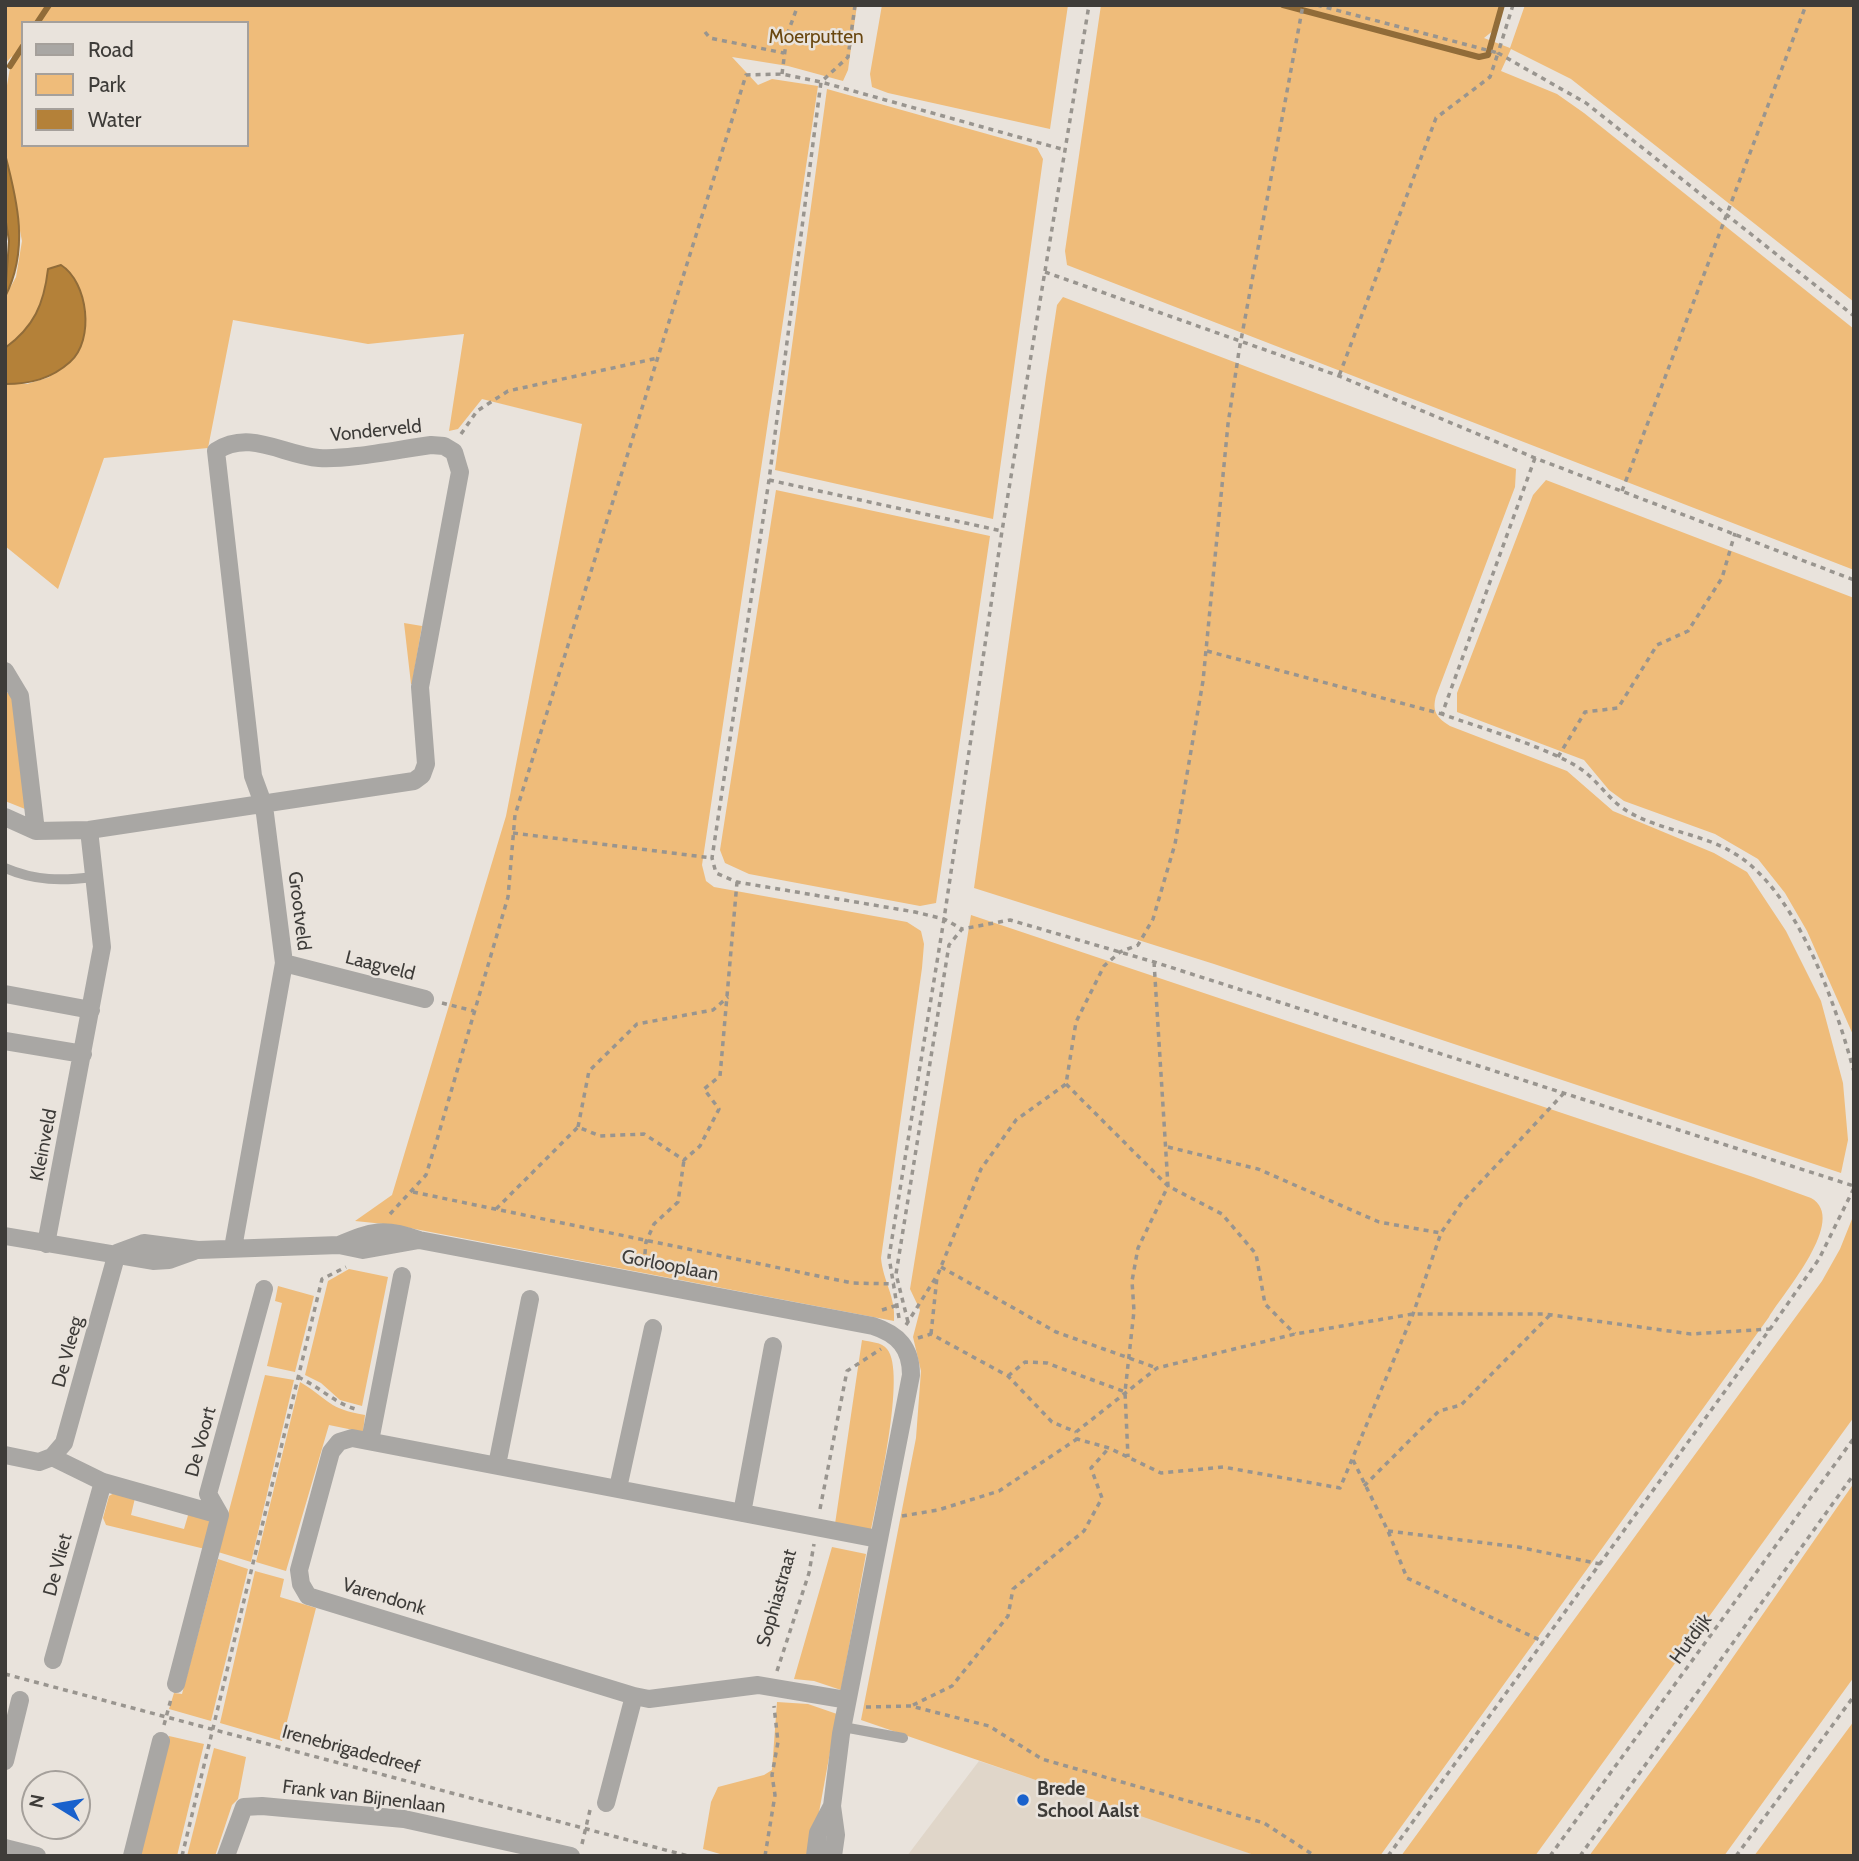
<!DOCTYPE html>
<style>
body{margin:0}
#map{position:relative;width:1859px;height:1861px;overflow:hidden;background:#e9e3dc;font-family:Cabin,sans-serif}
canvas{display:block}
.frame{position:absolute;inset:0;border:7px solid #3e3c39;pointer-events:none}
.legend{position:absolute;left:21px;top:21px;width:228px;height:126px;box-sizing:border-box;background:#e9e3dc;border:2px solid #a5a09b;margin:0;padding:9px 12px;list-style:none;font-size:21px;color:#3e3c39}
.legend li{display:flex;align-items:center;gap:14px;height:35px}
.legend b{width:35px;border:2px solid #a5a09b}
.north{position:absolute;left:21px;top:1770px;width:70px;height:70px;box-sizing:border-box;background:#e9e3dc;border:2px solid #a5a09b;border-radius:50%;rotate:281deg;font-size:19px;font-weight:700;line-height:28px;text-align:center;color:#3e3c39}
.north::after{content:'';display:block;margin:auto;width:24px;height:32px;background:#1961cc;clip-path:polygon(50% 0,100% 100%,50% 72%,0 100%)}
</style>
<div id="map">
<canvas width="1859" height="1861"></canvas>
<div class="frame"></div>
<ul class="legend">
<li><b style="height:9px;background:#a9a7a4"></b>Road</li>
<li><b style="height:19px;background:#efbc7a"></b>Park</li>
<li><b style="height:19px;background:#b48139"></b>Water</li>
</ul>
<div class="north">N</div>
</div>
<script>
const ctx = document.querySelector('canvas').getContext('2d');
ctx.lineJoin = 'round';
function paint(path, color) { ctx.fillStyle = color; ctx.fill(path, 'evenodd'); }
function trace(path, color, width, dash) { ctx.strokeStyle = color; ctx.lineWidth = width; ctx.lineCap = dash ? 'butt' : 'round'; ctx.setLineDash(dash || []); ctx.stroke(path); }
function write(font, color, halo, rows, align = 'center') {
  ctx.font = font + ' Cabin,sans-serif'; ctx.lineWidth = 5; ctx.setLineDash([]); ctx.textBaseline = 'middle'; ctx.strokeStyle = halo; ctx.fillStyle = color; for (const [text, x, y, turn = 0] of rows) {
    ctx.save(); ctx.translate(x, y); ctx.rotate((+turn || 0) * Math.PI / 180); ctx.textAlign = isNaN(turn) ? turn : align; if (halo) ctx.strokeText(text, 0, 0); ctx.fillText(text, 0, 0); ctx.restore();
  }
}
paint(new Path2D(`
 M979,1761l234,78 44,17h-350z`), '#e0d6c9');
paint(new Path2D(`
 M5,5h852l-9,65 -5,11 -55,-15 -56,-9 26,28 14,-6 46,7 -116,779 4,16 8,6 193,35 14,9 3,13 -2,24 -41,290c2,23 15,39 13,63l-500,-96 -39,-4 37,-26 114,-379 76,-392 -100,-25 -24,30 -9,2 15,-97 -96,10 -135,-24 -25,128 -104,10 -46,131 -53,-43v-162h22l23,-7 -2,-108c-4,35 -14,58 -43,79v-51l11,-20 6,-36 -17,-87v-57l7,-41 -7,8zM23,23h224v122h-224z
 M882,5h186l-18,124 -162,-36 -16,-6 -2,-13z
 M1101,5h402l-9,25 -10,8 26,10 15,-43h329v297l-283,-223 -60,-30 -10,22 56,23 27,19 270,216v241l-787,-305 -2,-14z
 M827,89l210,59 6,11 -50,360 -218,-49z
 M1063,297l453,172 -1,18 -79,209c-4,15 0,21 14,30l117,45 46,40 101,42 33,19 39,59 35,70 22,82 5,57 -7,33 -627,-209 -240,-76 72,-511 11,-72z
 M1546,480l308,118v439l-47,-106 -22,-38 -27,-34 -43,-25 -91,-33 -15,-11 -25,-30 -127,-48v-19l76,-198z
 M776,490l214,46 -54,367 -16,3 -171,-32 -24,-11 -5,-13z
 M404,623l18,3 -10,58h-1z
 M5,692l8,3 12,114 -20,-8z
 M971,915l782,262 58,21c38,21 -28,95 -42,119l-389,539h-123l-396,-136 55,-282 5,-67 -8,-34 7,-27 -10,-21z
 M1854,1214v203l-319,439h-134l421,-575 18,-32z
 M349,1269l39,8 -26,129 -22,-6 -19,-17 -16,-8 23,-94z
 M278,1286l36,10 -19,76 -28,-6 15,-63 -7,-2z
 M862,1340c8,2 20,2 25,9 20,23 -10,150 -16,182l-36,-7z
 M265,1375l29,5 -43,182 -33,-10z
 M300,1382c30,18 28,27 65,33l-2,17 -34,-7 -43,146 -30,-9z
 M1854,1483v194l-130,179h-135l108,-147z
 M114,1493l21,5 -4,17 53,14 5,-17 21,6 -5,31 -99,-24 -3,-7 6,-22z
 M832,1547l34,7 -25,136 -27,-9 -20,-2z
 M218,1559l30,10 -37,152 -42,-12 5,-16 8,1z
 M255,1571l29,8 -4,18 36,11 -34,133 -62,-18z
 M777,1702l31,2 29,10 -26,142h-84l-24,-7 8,-47 7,-15 46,-12 8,-5z
 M1854,1721v135h-100z
 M169,1736l35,8 -27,112h-39z
 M214,1748l32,9 -8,42 -6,6 -17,51h-28z`), '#efbc7a');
const water = new Path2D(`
 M5,154c13,49 24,96 0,143l4,-56 -4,-25z
 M61,265c27,17 34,75 9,97 -19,17 -40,22 -65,22v-36c29,-21 39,-44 43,-79z`);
paint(water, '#b48139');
trace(water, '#916c39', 2);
trace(new Path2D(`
 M1283,5l196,52 9,-2 14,-50
 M37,23l12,-18
 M10,66l13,-20`), '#916c39', 6);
trace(new Path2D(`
 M855,5l-7,52 -27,25 -52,398 -57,378 4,15 21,9 178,30 29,7 18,10
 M1317,5l181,48 -8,24 -54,41 -97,258
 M1513,5l-15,48 88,50 268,213
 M705,32l5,6 74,15
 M782,74l5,-39 11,-30
 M1045,272l294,104 196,82 319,122
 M461,434l16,-23 31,-20 150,-33
 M1535,458l-93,256c38,14 113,35 143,58 14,11 24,27 39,37 33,22 80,24 113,46 61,39 99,150 117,217
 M769,480l233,51
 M1622,491l184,-486
 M1207,651l235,63
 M1558,757l27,-45 33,-4 39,-63 31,-14 34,-53 13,-45
 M513,833l199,25
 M1154,962l14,224 54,28 34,40 9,50 30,30
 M442,1003l32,8
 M1066,1084l102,102 -30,62 -6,33 2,30 -9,81 3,65
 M1564,1093l-102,109 -21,31 -28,81 -73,174 -117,-21 -62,6 -52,-25 -32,-9 -1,-7 81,-64 138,-34 118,-20h132l146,20 79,-5
 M578,1127l11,-56 48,-47 76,-14 15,-13
 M1168,1147l90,22 121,53 62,11
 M413,1192l439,91 43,1
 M496,1209l82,-82 22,9 44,-2 40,26 16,-14 19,-37 -15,-20 16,-13 17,-194
 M390,1214l36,-39 10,-32 72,-246 7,-82 231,-740 36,-1 39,8 244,68
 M644,1264l2,-22 8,-18 24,-22 6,-42
 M941,1267l115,65 101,36
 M882,1310l16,-5
 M899,1318l-10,-61 55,-338 58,-388 87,-526
 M908,1322l-12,-48 53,-329 13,-16 48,-9 144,42 700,224
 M906,1325l32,-51 43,-105 35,-49 50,-36 10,-62 28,-56 16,-14 18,-7 15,-26 22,-75 28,-163 25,-257 11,-73 64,-346
 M931,1334l6,-57
 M918,1338l13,-4 77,42 44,46 24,10
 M1008,1376l17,-14 22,1 78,29
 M298,1377c22,10 37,27 61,33
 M1353,1460l35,71 19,47 137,64
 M1364,1486l75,-75 22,-6 89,-90
 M820,1509l27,-138 34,-22
 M902,1516l36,-6 61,-19 78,-52
 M1388,1531l130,16 82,17
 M777,1671l32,-98 5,-29
 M5,1674l683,182
 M913,1705l39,-19 56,-70 5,-27 71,-58 18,-33 -11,-30 18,-20
 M866,1707l45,-1 78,20 53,33 222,64 51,33
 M164,1725l7,-26
 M582,1844l8,-34
 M182,1856l140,-577 24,-12
 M765,1856l10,-61 -3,-20 6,-33 -4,-36
 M1388,1856l382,-527 49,-70 35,-71
 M1550,1856l304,-418
 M1580,1856l274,-382
 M1736,1856l118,-160`), '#99958f', 3.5, [5, 5]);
trace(new Path2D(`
 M5,868c30,13 57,13 88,9
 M843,1727l60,11`), '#a9a7a4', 10);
trace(new Path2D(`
 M5,671l15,25 16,135
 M5,817l31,14 53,-1 325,-49 8,-6 4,-11 -6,-77 40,-215 -6,-20 -10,-6 -13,-1c-31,4 -83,15 -112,13 -36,-3 -69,-29 -103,-7l37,325 11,30 20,157 -51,285
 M284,963l141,36
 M5,994l86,16
 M5,1041l78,13
 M5,1236l148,25 16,-1 25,-9
 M46,1244l56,-297 -13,-117
 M339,1245c33,-14 45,-18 80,-5l454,86c25,8 38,22 38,49l-70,359 -9,72 4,29 -3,21
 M117,1253l27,-10 54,7 141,-5 24,5 56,-10
 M370,1441l32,-165
 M5,1455l34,7 13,-5 51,25 117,33
 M52,1457l12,-14 53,-190
 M497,1465l33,-166
 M618,1488l35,-160
 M742,1513l31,-167
 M53,1660l50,-178
 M176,1684l44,-169 -12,-21 56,-205
 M847,1700l-89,-15 -109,14 -15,-3 -326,-100 -7,-12 -2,-14 32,-118 8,-10 13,-4 526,101
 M5,1761l15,-61
 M606,1803l28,-107
 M5,1848l32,8
 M132,1856l29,-115
 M226,1856l18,-49 18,-1 142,13 167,37
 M815,1856l3,-23 14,-27`), '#a9a7a4', 18);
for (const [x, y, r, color] of [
 [1023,1800,7,"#1961cc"]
]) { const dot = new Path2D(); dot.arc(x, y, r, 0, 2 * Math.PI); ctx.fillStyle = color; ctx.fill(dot); trace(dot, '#e9e3dc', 2.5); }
write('19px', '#69460e', '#e9e3dc', [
 ["Moerputten",816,37]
]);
write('19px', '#3e3c39', '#e9e3dc', [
 ["Vonderveld",376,431,-6],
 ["Grootveld",299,911,83],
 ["Laagveld",380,966,14],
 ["Kleinveld",44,1145,-79],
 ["Gorlooplaan",670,1266,11],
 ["De Vleeg",68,1352,-75],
 ["De Voort",201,1442,-75],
 ["De Vliet",58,1565,-75],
 ["Varendonk",384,1597,17],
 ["Sophiastraat",777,1598,-74],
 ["Hutdijk",1691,1639,-54],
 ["Irenebrigadedreef",351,1750,15],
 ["Frank van Bijnenlaan",364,1797,7]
]);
write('bold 19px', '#3e3c39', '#e9e3dc', [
 ["Brede",1037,1789],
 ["School Aalst",1037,1811]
], 'left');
</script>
